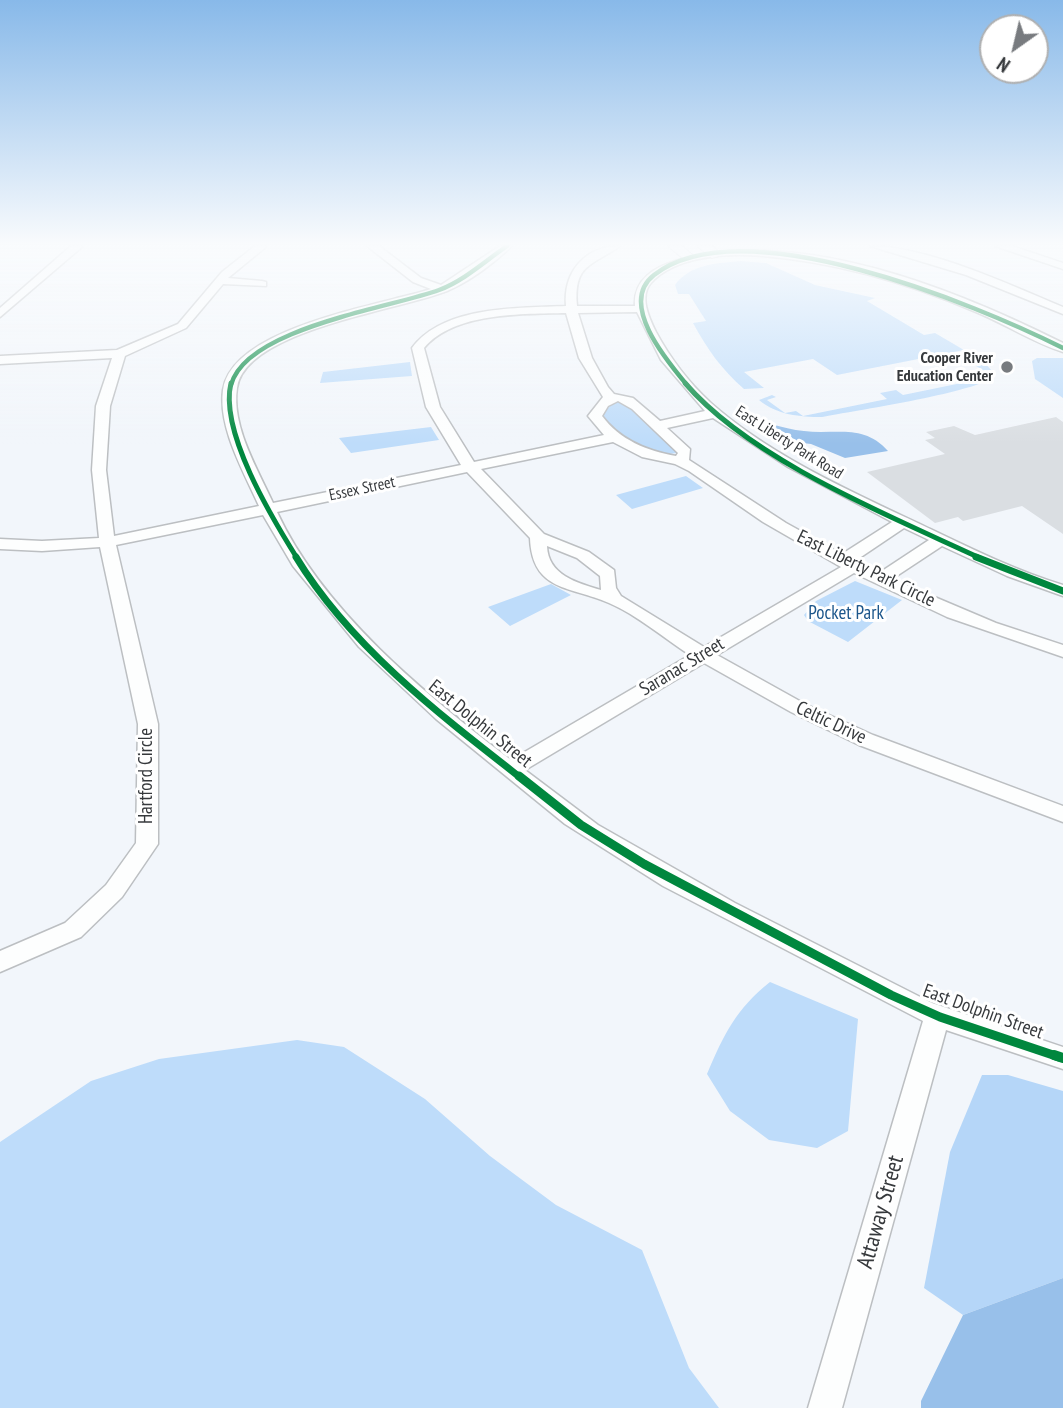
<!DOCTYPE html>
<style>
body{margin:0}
#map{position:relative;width:1063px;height:1408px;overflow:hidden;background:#f2f6fb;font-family:"PT Sans Narrow",sans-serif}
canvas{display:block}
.north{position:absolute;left:979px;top:14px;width:70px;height:70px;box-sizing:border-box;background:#fff;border:2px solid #afb0b1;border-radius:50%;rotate:214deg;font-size:19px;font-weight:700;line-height:28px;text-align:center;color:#36393c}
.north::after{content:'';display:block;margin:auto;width:24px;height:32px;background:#787b7f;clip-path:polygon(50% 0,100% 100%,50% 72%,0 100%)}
</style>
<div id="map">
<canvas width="1063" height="1408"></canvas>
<div class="north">N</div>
</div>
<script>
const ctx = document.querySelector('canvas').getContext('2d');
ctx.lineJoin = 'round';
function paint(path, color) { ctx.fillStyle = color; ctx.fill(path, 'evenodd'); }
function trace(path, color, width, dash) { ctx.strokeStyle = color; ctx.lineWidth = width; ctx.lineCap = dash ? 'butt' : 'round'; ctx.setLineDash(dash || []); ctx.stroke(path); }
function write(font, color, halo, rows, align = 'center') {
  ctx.font = font + ' "PT Sans Narrow",sans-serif'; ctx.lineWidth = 6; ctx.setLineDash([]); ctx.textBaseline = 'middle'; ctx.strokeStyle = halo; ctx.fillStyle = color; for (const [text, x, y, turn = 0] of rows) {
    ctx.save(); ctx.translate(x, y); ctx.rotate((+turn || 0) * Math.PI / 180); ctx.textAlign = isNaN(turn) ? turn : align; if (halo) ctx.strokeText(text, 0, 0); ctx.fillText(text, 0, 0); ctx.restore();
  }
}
paint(new Path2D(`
 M741,261l25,2 49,22 60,13 -8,3 57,34 11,-2 29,17 -127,25 -24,-16 -69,13 20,16 -20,1c-22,-19 -37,-40 -51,-66l13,-2 -17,-27h-11l-3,-9c15,-21 42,-22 66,-24z
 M971,356l13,6 8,9 -1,7c-19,15 -138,33 -169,39 -22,0 -45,-2 -63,-17l13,-5 4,2 -9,3 18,13 11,-2 7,5 84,-17 -7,-6 16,-3 7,5 78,-16 -8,-6 10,-3 -14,-8 -10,2 -8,-5z
 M1037,358h26v40l-28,-19 -3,-18z
 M410,362l2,14 -92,7 3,-11z
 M615,401l15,1 52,50c-31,8 -61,-12 -79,-35v-4z
 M431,427l8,13 -88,13 -12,-15z
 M686,476l17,12 -71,21 -16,-14z
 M855,581l47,19 -54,42 -40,-21 -4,-6 12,-14z
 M551,584l20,11 -61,31 -22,-19z
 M770,982l88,37 -10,112 -31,17 -48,-8 -39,-29 -23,-37c17,-40 29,-65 63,-92z
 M297,1040l47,7 81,52 65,57 66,49 86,45 47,118 30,40h-719v-266l91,-61 68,-22z`), '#bedcfa');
paint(new Path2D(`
 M982,1075h26l55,16v187l-100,37 -39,-27 26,-136z`), '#b5d6f8');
paint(new Path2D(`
 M771,424c11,3 22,6 33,7 30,4 60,-8 84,20l-43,7 -34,-14 -25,-3 -18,-13z
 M1063,1278v130h-142v-7l42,-86z`), '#98c0ea');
paint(new Path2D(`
 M1056,417l7,5v112l-41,-28 -59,15 -5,-4 -23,6 -68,-51 78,-18 -20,-14 10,-2 -9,-6 28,-6 21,9z`), '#dadee2');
const minor = new Path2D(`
 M71,246h12l-83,71v-9z
 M255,246h12l-39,32 34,3 4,1v4l-43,-2 -37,44 -61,28 -15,50 -4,64 8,66 145,-30c-15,-34 -41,-78 -36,-116 9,-63 158,-85 208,-101l-18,-7 -46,-36h12l42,32 20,7 59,-39h12c-18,17 -43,36 -65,45 -47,19 -202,39 -210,97 -6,38 21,82 36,115l188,-38 -35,-58 -14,-59c31,-42 105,-40 154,-42 -3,-34 19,-60 54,-60 -28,20 -47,18 -43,60h58c-2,-27 20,-39 43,-46 122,-34 277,29 385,83v9c-29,-9 -58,-28 -87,-40 -68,-29 -141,-50 -214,-56 -34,-3 -87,0 -111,27 -12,13 -2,35 5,49 14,26 33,51 55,71 60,53 139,88 211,122 46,22 92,45 141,60v11l-56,-20 -65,-30 -50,33 104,44 67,22v12l-116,-40 -93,-44 -137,82 88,49 68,31 190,71v16l-204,-77 -68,-33 -87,-49 -179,107 73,55 137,78 197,100 131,44v22l-117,-39 -104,378h-34l115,-387 -260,-135 -98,-62 -129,-105 -77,-72 -66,-81 -30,-51 -147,30 42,179v120l-36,53 -41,40 -81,35v-21l65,-28 41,-38 30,-42 2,-119 -38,-177 -58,4 -42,-2v-10l42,2 57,-3 -7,-68 4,-64 16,-48 -112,6v-8l117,-6 61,-26 44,-52zM637,312l24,48 44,51 -45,10 -27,-23 -19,-4 -6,-7 -16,-29 -14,-45zM566,313l13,45 24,39 -15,19 16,19 -130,27 -34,-55 -16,-59c30,-36 99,-34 142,-35zM618,401l14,8 46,44 -2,3c-29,-5 -56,-16 -74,-40l6,-10zM713,418l75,49 104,55 -50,32 -56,-31 -97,-63 1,-11 -23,-21zM613,442l29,15 33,7 14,7 74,51 78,45 -137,80 -83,-51 -5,-8 -2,-18 -25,-18 -45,-18 -63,-65zM467,472l63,66c2,54 41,48 79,65 28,12 55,35 81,52l-179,105c-85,-65 -188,-149 -234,-248zM904,528l25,12 -50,33 -24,-12zM547,546l30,12 23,18 1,14c-24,-7 -53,-15 -54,-44z
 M870,246c57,0 140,39 193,61v7l-97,-39z
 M995,246h17l51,17v6z`);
const tertiary = new Path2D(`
 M668,246h14l14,12 -10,3z
 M697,246h15l10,9 -10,3z`);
trace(minor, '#bcbfc2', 3);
trace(tertiary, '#bcbfc2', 2);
paint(minor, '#fdfefe');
paint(tertiary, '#fdfefe');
trace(new Path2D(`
 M231,385c15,-57 159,-77 208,-95 26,-10 46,-29 68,-44
 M687,385c-21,-25 -69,-82 -33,-110 88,-68 321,29 409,73`), '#00873e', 4.5);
trace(new Path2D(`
 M231,383c-12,48 41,135 66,175
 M685,383c66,77 203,132 295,175`), '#00873e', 5);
trace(new Path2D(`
 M296,557c54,89 144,158 225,221
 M976,557l87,34`), '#00873e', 7);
trace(new Path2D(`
 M519,776l62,49 63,39 247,131 49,22 119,40`), '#00873e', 9);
trace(new Path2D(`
 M1054,1055l9,3`), '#00873e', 10);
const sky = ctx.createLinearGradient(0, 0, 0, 444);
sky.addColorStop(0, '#88b9e9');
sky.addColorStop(0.55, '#f9fbfd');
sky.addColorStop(1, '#f9fbfd00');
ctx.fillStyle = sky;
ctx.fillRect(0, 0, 1063, 444);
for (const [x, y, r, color] of [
 [1007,367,7,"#787b7f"]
]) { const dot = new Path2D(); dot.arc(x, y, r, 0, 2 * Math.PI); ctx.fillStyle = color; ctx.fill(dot); trace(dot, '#fff', 2.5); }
write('bold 16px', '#36393c', '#fff', [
 ["Cooper River",993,358],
 ["Education Center",993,376]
], 'right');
write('16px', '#36393c', '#fff', [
 ["East Liberty Park Road",789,443,32],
 ["Essex Street",362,489,-12]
]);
write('19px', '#36393c', '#fff', [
 ["East Liberty Park Circle",866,569,26],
 ["Saranac Street",682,667,-31],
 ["Celtic Drive",831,723,25],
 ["East Dolphin Street",480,724,39],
 ["Hartford Circle",147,776,-90],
 ["East Dolphin Street",983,1012,20]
]);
write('19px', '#1c568b', '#fff', [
 ["Pocket Park",846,614]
]);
write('23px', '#36393c', '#fff', [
 ["Attaway Street",881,1212,-74]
]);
</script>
